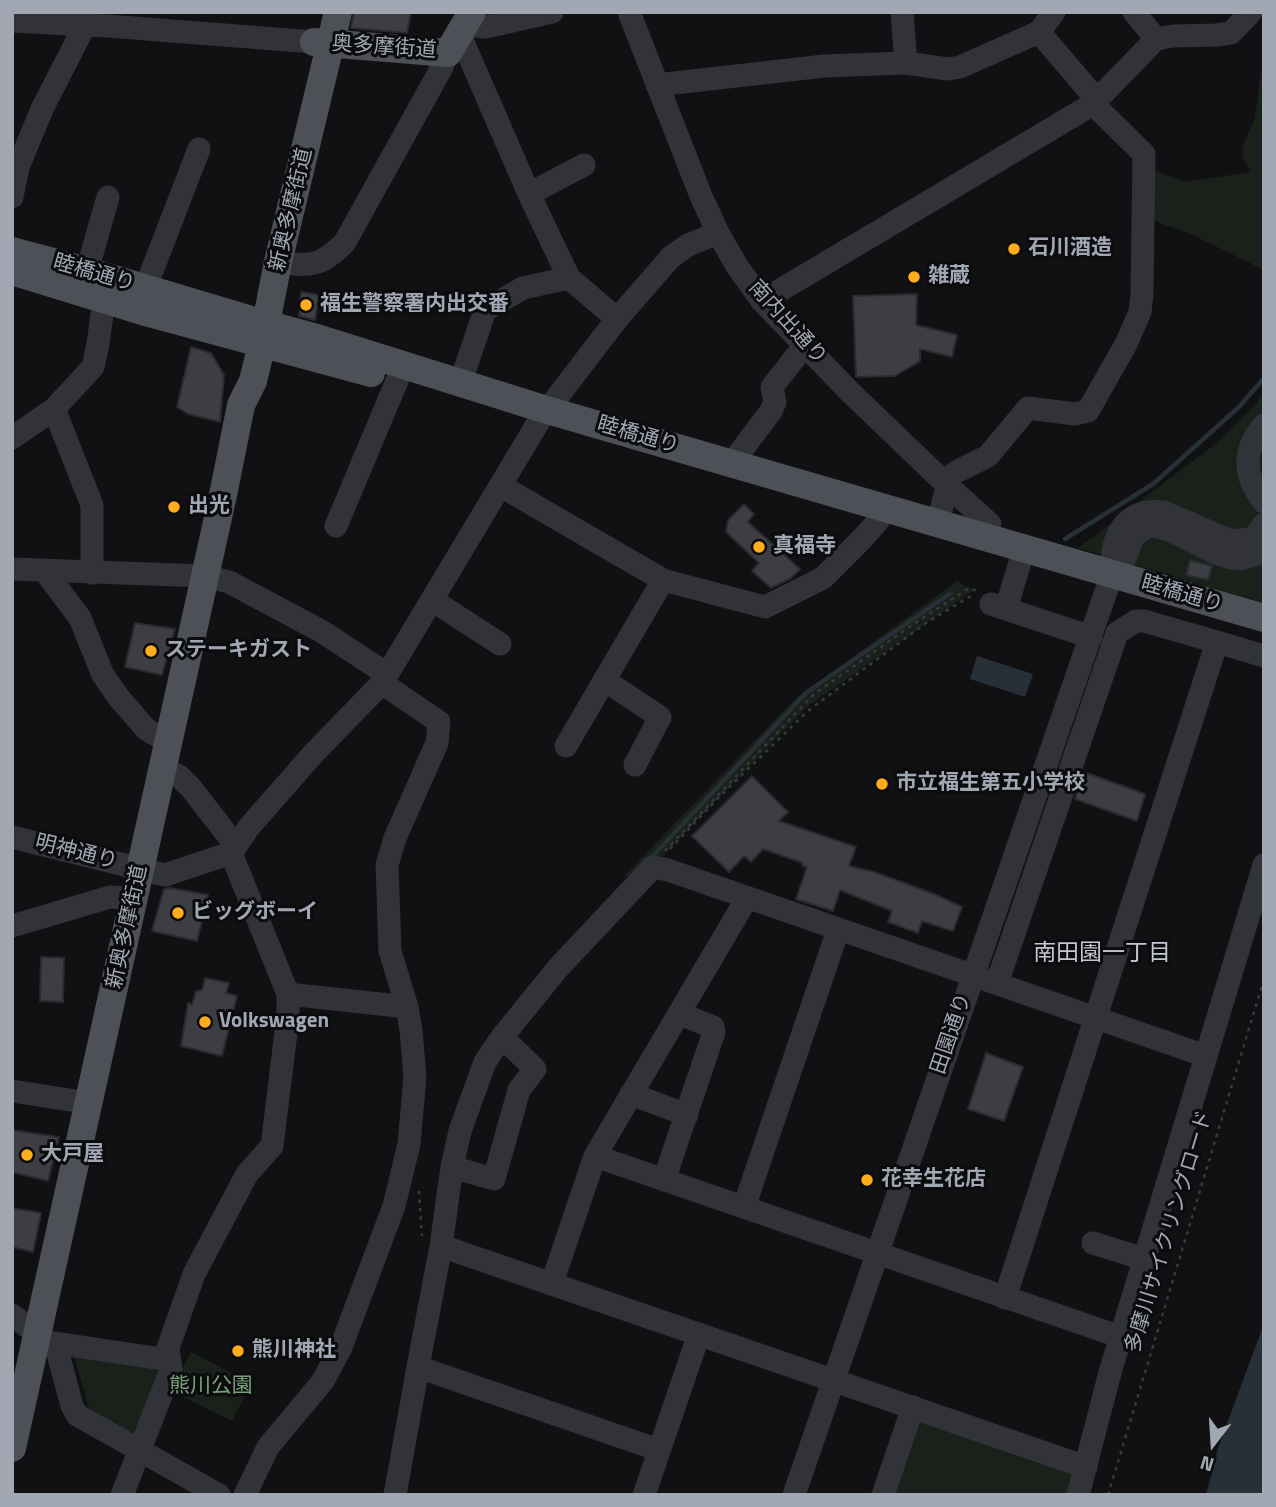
<!DOCTYPE html>
<meta charset="utf-8">
<style>
body{margin:0}
#map{position:relative;width:1276px;height:1507px;overflow:hidden;background:#111113;font-family:"Titillium Web",sans-serif}
canvas{display:block}
.frame{position:absolute;inset:0;border:14px solid #a1a8b4;pointer-events:none}
.north{position:absolute;left:1178px;top:1409px;width:70px;height:70px;-webkit-text-stroke:5px #0c0c0e;paint-order:stroke;rotate:197deg;font-size:19px;font-weight:700;line-height:28px;text-align:center;color:#a1a8b4}
.north::after{content:'';display:block;margin:auto;width:24px;height:32px;background:#a1a8b4;clip-path:polygon(50% 0,100% 100%,50% 72%,0 100%)}
</style>
<div id="map">
<canvas width="1276" height="1507"></canvas>
<div class="frame"></div>
<div class="north">N</div>
</div>
<script>
const ctx = document.querySelector('canvas').getContext('2d');
ctx.lineJoin = 'round';
function paint(path, color) { ctx.fillStyle = color; ctx.fill(path, 'evenodd'); }
function trace(path, color, width, dash) { ctx.strokeStyle = color; ctx.lineWidth = width; ctx.lineCap = dash ? 'butt' : 'round'; ctx.setLineDash(dash || []); ctx.stroke(path); }
function write(font, color, halo, rows, align = 'center') {
  ctx.font = font + ' "Titillium Web","Noto Sans JP",sans-serif'; ctx.lineWidth = 6; ctx.setLineDash([]); ctx.textBaseline = 'middle'; ctx.strokeStyle = halo; ctx.fillStyle = color; for (const [text, x, y, turn = 0] of rows) {
    ctx.save(); ctx.translate(x, y); ctx.rotate((+turn || 0) * Math.PI / 180); ctx.textAlign = isNaN(turn) ? turn : align; if (halo) ctx.strokeText(text, 0, 0); ctx.fillText(text, 0, 0); ctx.restore();
  }
}
paint(new Path2D(`
 M1264,49v221l-71,-35 -44,-16 1,-50 35,13 66,-10 -8,-13v-13l12,-28z
 M1264,393v210l-186,-55 136,-103 41,-40z
 M957,581l17,9 -167,117 -172,177 -10,-9 170,-176z
 M191,1352l60,31 -19,38 -61,-30z
 M73,1353l91,11 -24,79 -48,-25z
 M919,1412l162,56 -7,27h-183z`), '#19211a');
paint(new Path2D(`
 M977,656l56,18 -8,23 -55,-18z
 M1264,1324v171h-58l12,-47z`), '#273037');
trace(new Path2D(`
 M1065,539l88,-55 86,-77 25,-29
 M649,860l158,-168 144,-99`), '#273037', 4.5);
const building = new Path2D(`
 M354,12h57l-4,21 -56,-5z
 M301,292l18,3 -4,25 -16,-4z
 M917,294l-1,31 41,10 -5,22 -32,-8v12l-25,15 -39,1 -3,-81z
 M191,347l20,6 13,22 -4,47 -32,-8 -11,-7z
 M744,504l10,10 -6,8 52,47 -9,9 -20,10 -19,-17 7,-8 -33,-31 2,-12z
 M1190,560l22,6 -4,14 -22,-5z
 M135,623l40,6 -13,46 -37,-8z
 M1084,772l61,22 -8,27 -62,-22z
 M752,776l36,36 -9,9 77,26 -7,19 25,6 60,22 28,13 -9,24 -31,-10 -4,12 -30,-11 4,-11 -52,-21 -7,21 -37,-12 11,-32 -5,-1 1,-3 -40,-14 -12,13 -7,-6 -15,16 -37,-36z
 M170,888l38,7 -11,46 -45,-10 12,-42z
 M41,957l23,1 -1,44 -23,-1z
 M205,978l24,5 -3,10 11,3 -15,60 -41,-10 7,-43 4,2 4,-14 6,-1z
 M986,1053l37,14 -19,54 -36,-12z
 M12,1130l47,7 -11,44 -36,-9z
 M12,1208l29,5 -8,39 -21,-5z`);
paint(building, '#3d3e43');
trace(building, '#2b2b2f', 2);
trace(new Path2D(`
 M670,849l45,-48 94,-91 117,-87 48,-29
 M665,851l148,-156 99,-70 57,-37 8,3
 M419,1191l3,45
 M1108,1495l156,-516`), '#383a3f', 2.5, [3.5, 5]);
trace(new Path2D(`
 M629,12l72,184 17,37 19,33 25,35 89,92 96,92 -9,39
 M12,21l96,5 206,16
 M465,25l21,2 66,-15
 M1039,32l58,68
 M460,35l69,159 40,84 48,41
 M1156,39l17,-3 43,-1 15,-2 20,-21
 M906,63l42,6 12,-2 79,-35 15,-20
 M657,85l167,-19 82,-3 -4,-51
 M529,194l55,-29
 M12,197l6,-30 24,-58 43,-84
 M278,262c33,5 44,4 67,-20l96,-173 7,-16
 M87,271l21,-74
 M145,289l54,-140
 M762,301l331,-197
 M460,384l25,-74 38,-22 46,-10
 M54,409l38,96v68
 M1264,425c-22,25 -21,51 0,77
 M12,438l42,-29 39,-42 5,-23 6,-45
 M732,463l39,-52 4,-9 -3,-15 33,-42
 M501,486l162,94 102,27 58,-29 40,-40 15,-17
 M990,524l-43,-39 3,-8 6,-5 32,-16 40,-48 47,6 13,-3 38,-67 14,-32 2,-19 2,-139 -51,-50 63,-65 -22,-27
 M1264,524l-8,11 -6,4 -19,2 -67,-29c-41,-5 -54,27 -52,62l12,-13 9,-24 12,-9 9,-2 13,3 46,23 14,5 14,2 11,-3 12,-5
 M336,526l68,-162
 M12,569l192,7 25,6 92,49 66,43
 M44,570l36,48 23,57 16,23 27,31 22,13
 M432,600l68,44
 M991,604l100,33
 M1006,609l14,-47
 M1217,642l47,14
 M604,680l56,37 -25,48
 M566,746l97,-166
 M162,768l17,8 12,12 45,58
 M12,837l153,38 66,-22 18,-26 65,-74 68,-70 157,-262 78,-102 54,-62 17,-12 30,-12
 M12,926l98,-29 24,1
 M997,983l120,-350 19,-12h8l73,21 -212,656
 M288,994l119,13
 M12,1091l77,12
 M631,1094l56,21
 M595,1156l526,181
 M452,1167l42,12 25,-89 16,-21 -33,-32
 M664,1180l50,-148 -1,-5 -33,-13
 M744,1207l94,-277
 M1093,1243l51,16
 M441,1246l645,221
 M552,1283l43,-127 152,-258
 M12,1315l36,27 121,18
 M48,1342l9,8 15,56 5,9 142,80
 M418,1367l241,83
 M122,1495l49,-125 -3,-22 26,-74 53,-100 25,-28 16,-130v-22l-57,-141
 M245,1495l23,-48 55,-66 18,-34 53,-141 15,-62 6,-67 -4,-47 -4,-23 -17,-56 -3,-86 8,-27 42,-95 2,-21 -57,-39
 M395,1495l23,-128 23,-121 11,-79 8,-36 25,-69 17,-25 56,-69 95,-101 15,3 538,186
 M644,1495l55,-161
 M794,1495l318,-921
 M883,1495l30,-88
 M1078,1495l33,-126 153,-504`), '#323338', 23);
trace(new Path2D(`
 M314,42l134,11 24,-41
 M12,251l75,20 164,49 66,18 230,72 717,208
 M12,271l137,42 222,60
 M12,1448l211,-953 18,-90 12,-24 9,-37 16,-82 60,-250`), '#4d5057', 28);
for (const [x, y, r, color] of [
 [1014,249,7,"#ffad1d"],
 [914,277,7,"#ffad1d"],
 [306,305,7,"#ffad1d"],
 [174,507,7,"#ffad1d"],
 [759,547,7,"#ffad1d"],
 [151,651,7,"#ffad1d"],
 [882,784,7,"#ffad1d"],
 [178,913,7,"#ffad1d"],
 [205,1022,7,"#ffad1d"],
 [27,1155,7,"#ffad1d"],
 [867,1180,7,"#ffad1d"],
 [238,1351,7,"#ffad1d"]
]) { const dot = new Path2D(); dot.arc(x, y, r, 0, 2 * Math.PI); ctx.fillStyle = color; ctx.fill(dot); trace(dot, '#0c0c0e', 2.5); }
write('21px', '#a1a8b4', '#0c0c0e', [
 ["奥多摩街道",384,48,4],
 ["新奥多摩街道",292,210,-77],
 ["睦橋通り",94,274,16],
 ["南内出通り",787,323,48],
 ["睦橋通り",638,436,16],
 ["睦橋通り",1182,595,16],
 ["明神通り",76,853,14],
 ["新奥多摩街道",128,927,-78],
 ["田園通り",952,1034,-71],
 ["多摩川サイクリングロード",1170,1232,-73]
]);
write('bold 21px', '#a1a8b4', '#0c0c0e', [
 ["石川酒造",1028,249],
 ["雑蔵",928,277],
 ["福生警察署内出交番",320,305],
 ["出光",188,507],
 ["真福寺",773,547],
 ["ステーキガスト",165,651],
 ["市立福生第五小学校",896,784],
 ["ビッグボーイ",192,913],
 ["Volkswagen",219,1022],
 ["大戸屋",41,1155],
 ["花幸生花店",881,1180],
 ["熊川神社",252,1351]
], 'left');
write('21px', '#76a178', '#0c0c0e', [
 ["熊川公園",211,1387]
]);
write('23px', '#c2c6d0', '#0c0c0e', [
 ["南田園一丁目",1102,954]
]);
</script>
